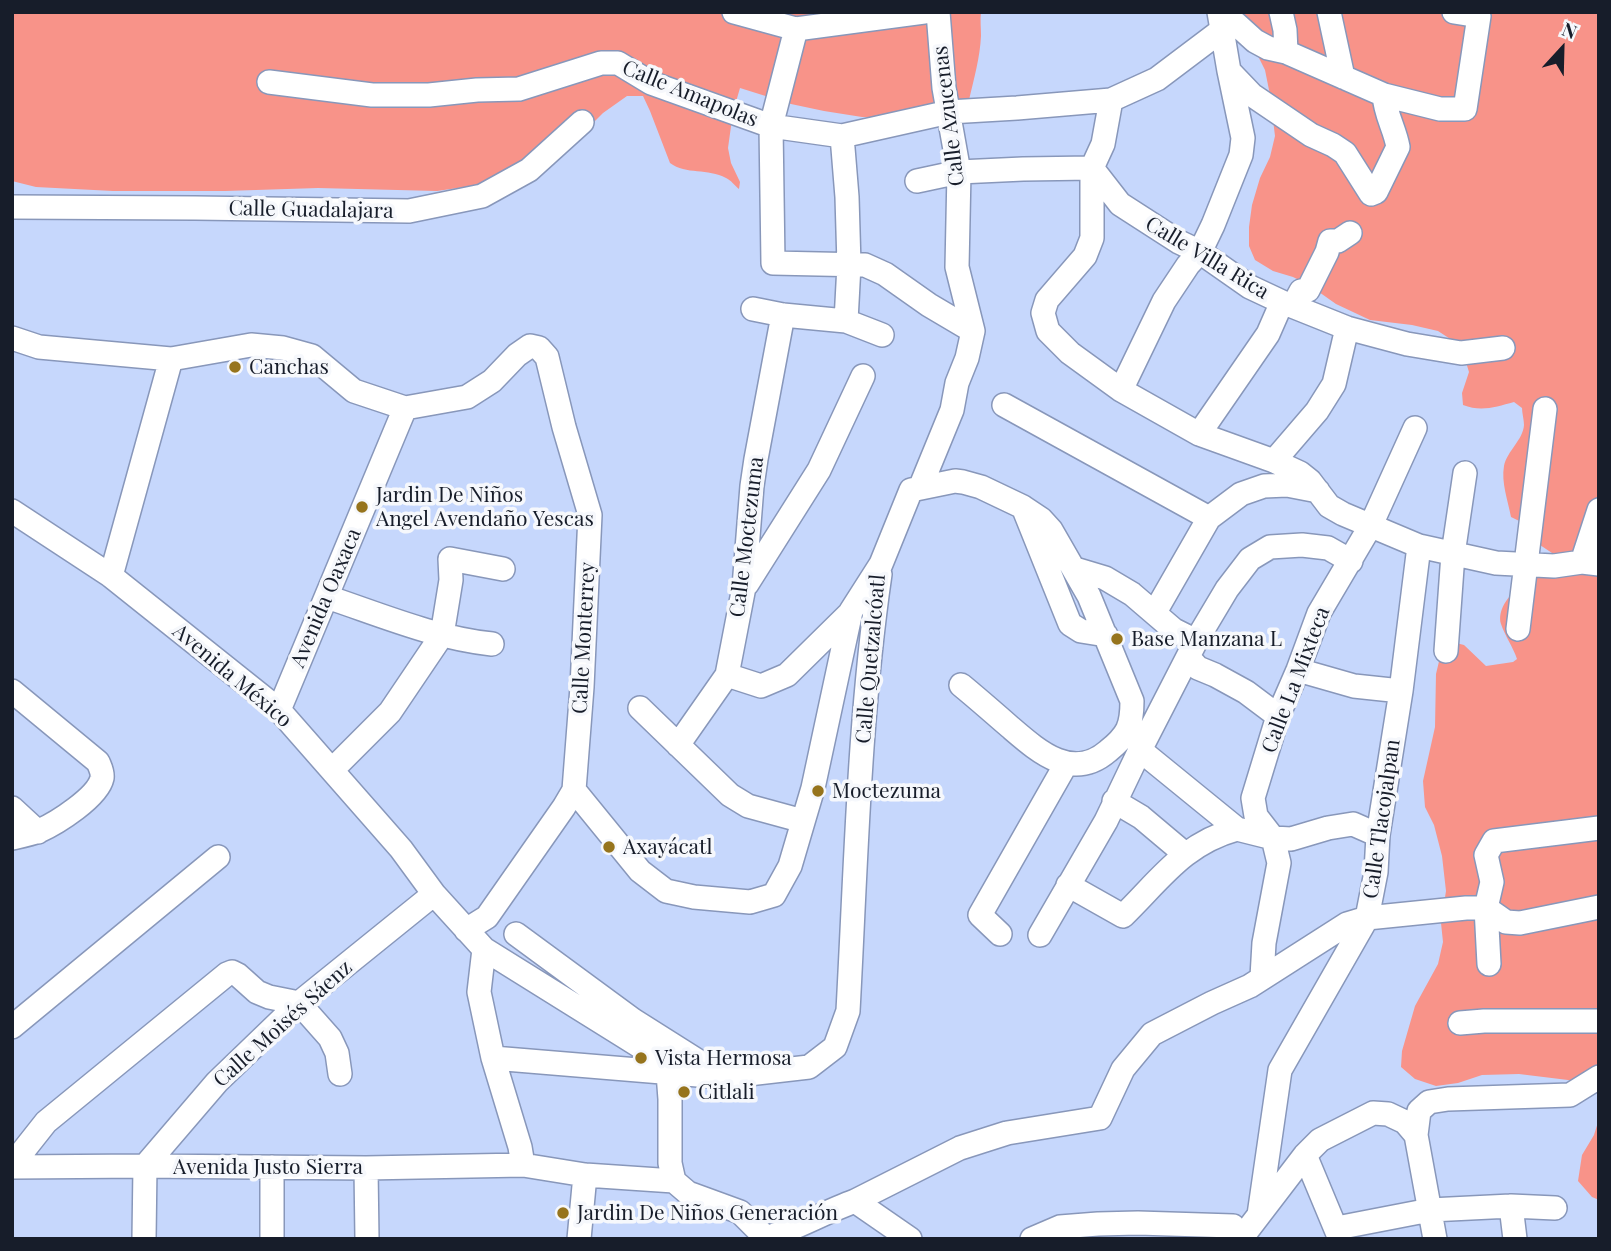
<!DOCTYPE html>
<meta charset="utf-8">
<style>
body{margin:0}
#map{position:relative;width:1611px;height:1251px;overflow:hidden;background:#c6d7fc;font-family:"Playfair Display",serif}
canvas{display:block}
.frame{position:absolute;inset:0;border:14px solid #171d2a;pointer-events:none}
.north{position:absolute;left:1527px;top:14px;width:70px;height:70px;-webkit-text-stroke:5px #f6f8fc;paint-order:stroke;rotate:22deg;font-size:19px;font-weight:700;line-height:28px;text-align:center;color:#171d2a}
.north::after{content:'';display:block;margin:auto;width:24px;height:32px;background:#171d2a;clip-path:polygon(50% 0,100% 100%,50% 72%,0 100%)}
</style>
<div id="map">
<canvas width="1611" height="1251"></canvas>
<div class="frame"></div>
<div class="north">N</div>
</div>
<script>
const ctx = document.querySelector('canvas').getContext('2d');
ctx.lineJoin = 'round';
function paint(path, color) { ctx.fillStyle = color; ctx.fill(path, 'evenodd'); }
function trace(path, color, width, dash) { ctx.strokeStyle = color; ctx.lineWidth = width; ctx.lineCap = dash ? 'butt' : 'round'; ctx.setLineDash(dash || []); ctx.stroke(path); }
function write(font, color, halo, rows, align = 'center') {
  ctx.font = font + ' "Playfair Display",serif'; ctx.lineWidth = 7; ctx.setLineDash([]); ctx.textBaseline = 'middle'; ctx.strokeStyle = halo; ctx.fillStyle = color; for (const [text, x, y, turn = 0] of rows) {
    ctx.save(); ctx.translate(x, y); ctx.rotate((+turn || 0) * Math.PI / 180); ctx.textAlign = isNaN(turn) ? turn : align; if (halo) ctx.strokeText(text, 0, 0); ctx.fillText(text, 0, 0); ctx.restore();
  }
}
paint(new Path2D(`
 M12,12h969c-1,8 0,16 0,24 -1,21 -7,43 -12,64l-73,17h-34l-38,-6 -33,-7 -51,-16 -7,24 -5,36 3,15 9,19 -1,7c-4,-3 -8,-9 -13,-11 -18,-10 -40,-3 -56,-15l-20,-52 -7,-15h-16l-24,17 -24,24 -82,41 -26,8 -34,5 -119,-3 -93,3h-112l-77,-4 -24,-6z
 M1211,12h388v1075l-31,-7 -49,-6 -37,1 -24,8 -22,3 -21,-7 -14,-12 1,-16 13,-45 23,-42 5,-22 -2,-19 5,-32 -4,-35 -8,-31 -9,-18 -2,-26 12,-54 1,-53 5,-21 11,-11 12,3 22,21 27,-4 4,-3c-4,-12 -12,-23 -16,-35 -7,-27 39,-53 57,-67l-18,-12v-14l-29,-14c-3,-16 -10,-35 -7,-51 3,-15 19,-26 20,-41 0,-5 -2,-12 -2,-17l-8,-6c-18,5 -33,10 -51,3l-1,-12 7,-21 -8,-26 -23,-15 -26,-6 -42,-5 -34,-16 -27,-19 -16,-8 -20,-6 -18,-11 -6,-14v-19l3,-22 8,-27 10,-21 5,-21 -5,-41 -5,-25 -10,-20z
 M1599,1119v81l-7,-3 -14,-16 4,-26 12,-20z`), '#f89389');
const minor = new Path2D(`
 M734,12l62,17 128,-17
 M1225,12l9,10 21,19 13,7 18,4 98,43 56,14h25l14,-93 -25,-4
 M1281,12l4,18 1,22
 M1329,12l14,65
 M796,29l-25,97 2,137 92,2 20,9 44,31 44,26
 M1222,30l-65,49 -46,21 -8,44 -11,24v70l-7,18 -38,44 -4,13 5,18 22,22 51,37 78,44 75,27 26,12 10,8 19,25 14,8 76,32 77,17 58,3 28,-4 17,2
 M1229,71l23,24 59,40 22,10 12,8 26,41 5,-2 22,-45c-3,-18 -13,-33 -14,-52
 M269,82l103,13h57l48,-5 42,-1 82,-26h17l33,20 120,43 71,10 107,-24 68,-4 94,-8
 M842,136l5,61 2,68 -3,56
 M917,181l42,-9 64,-3 69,-1 28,36 59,38 21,10 50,35 32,15 65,26 60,16 54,9 42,-5
 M12,207l183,1 214,3 73,-15 47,-26 53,-48
 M1293,306l8,-15 7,-1 19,-38 3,-11h8l12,-8
 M753,309l30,6 63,6 36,14
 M12,338l27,9 132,12 80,-14 32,3 29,8 42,35 51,17 62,-11 25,-16 25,-26 13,-9 9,2 8,9 17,70 26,88 -8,172 -8,103 -10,17 -77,110 -21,13
 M1121,390l43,-89 24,-36 12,-13 13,-27 28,-70 2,-17 -14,-67 -10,-59
 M1004,405l205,113
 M1199,434l69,-100 14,-32
 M1274,461l43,-50 17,-27 13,-56
 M920,488l32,-78 5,-27 10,-25 6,-27 -16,-64 2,-95 -15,-84 -6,-76
 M1023,507l47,117 11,7 25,4
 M12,511l99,65 168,134 122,139 33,45 50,55 162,101 22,23 2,26v64l4,18 14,12 52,19 27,27
 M1582,562l17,-52
 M1075,569l30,9 27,16 42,36 22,11
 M111,576l60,-217
 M747,584l72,-114 44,-94
 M327,597c54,18 108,41 165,47
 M1155,612l54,-94 32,-24 23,-8 23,-1 31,6
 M1518,629l27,-220
 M1446,651l7,-97 12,-81
 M1188,657l10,11 17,7 31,17 32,24
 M1298,670l56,16 47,5
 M727,675l34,11 26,-11 64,-63
 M12,691l86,71c2,5 5,10 4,16 -4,19 -45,45 -63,53 -8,3 -18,5 -27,7
 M640,708l90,87 18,11 55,15
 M279,710l126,-302
 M678,745l49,-70 17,-88 8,-101 4,-27 27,-144
 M1140,750l97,79 36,9 18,1 37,-11 25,-4 25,11
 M332,770l58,-58 52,-77 9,-55 -1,-21 53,10
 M574,790l66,81 26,20 28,6 56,5 24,-7 16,-29 23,-78 38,-177 30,-47 30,-74 44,-9 8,1 18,5 42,20 18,12 10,11 38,66 43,105c0,25 -4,34 -24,50 -36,31 -70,0 -98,-24 -16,-14 -32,-28 -49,-42
 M1114,801l27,16 44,37
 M12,808l26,24
 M1068,885l55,31c38,-37 60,-72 114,-87
 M516,934l117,86 87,55
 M1000,934l-20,-19 86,-151
 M1040,935l66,-114 34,-71 56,-109 31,-52 23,-30 20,-12 32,-2 26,3 23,13
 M484,949l-5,43 14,66 27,89 3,18
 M1489,964l-3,-56 6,-26 -6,-27 8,-14 105,-13
 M1262,977l2,-34 15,-80 -6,-25 -17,-22 -3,-18 25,-82 20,-46 21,-57 52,-88 44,-97
 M1460,1023l24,-2h115
 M12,1027l206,-170
 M493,1058l229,19 87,-10 26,-20 13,-36c8,-146 11,-293 32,-437
 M1305,1155l35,84
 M12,1165l34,-43 181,-148 5,-2 6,3 19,17 12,5 30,6 31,35 7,15 3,21
 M12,1167l133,-1 221,2 157,-3 62,10 89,6
 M272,1167v72
 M366,1168l1,71
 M855,1201l105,-53 47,-15 93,-15 23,-49 29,-35 60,-31 38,-17 97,-62 20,-6 99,-10h20l20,14 14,1 79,-16
 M1511,1206l4,33
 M1259,1215l21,-145 87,-152 9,-46 2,-37 23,-144 18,-145
 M1337,1228l93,-18 81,-4 44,2
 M767,1238c30,-10 58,-26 88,-37l55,38
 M144,1239l1,-73 72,-84 82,-79 135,-109
 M579,1239l6,-64
 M1032,1239l28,-12 38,-3 40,-1 95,3 10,13
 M1238,1239l5,-3 62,-81 15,-15 53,-27 15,1 17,8 11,13
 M1435,1239l-19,-104 3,-24 10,-9 19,-3 122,-4 29,-18`);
trace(minor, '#8897ba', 26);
trace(minor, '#fff', 23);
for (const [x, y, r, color] of [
 [235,367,7,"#96741d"],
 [362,507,7,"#96741d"],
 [1117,639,7,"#96741d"],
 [818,791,7,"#96741d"],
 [609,847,7,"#96741d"],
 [641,1058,7,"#96741d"],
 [684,1092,7,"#96741d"],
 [563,1213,7,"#96741d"]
]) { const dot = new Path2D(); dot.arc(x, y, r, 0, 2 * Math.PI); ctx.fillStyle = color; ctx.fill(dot); trace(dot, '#f6f8fc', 2.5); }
write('21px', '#171d2a', '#f6f8fc', [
 ["Calle Amapolas",690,94,22],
 ["Calle Azucenas",949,116,-97],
 ["Calle Guadalajara",311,210,1],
 ["Calle Villa Rica",1207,258,31],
 ["Calle Moctezuma",747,537,-83],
 ["Avenida Oaxaca",326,598,-67],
 ["Calle Monterrey",584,638,-87],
 ["Calle Quetzalcóatl",871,659,-85],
 ["Avenida México",232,676,40],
 ["Calle La Mixteca",1296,680,-69],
 ["Calle Tlacojalpan",1382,819,-82],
 ["Calle Moisés Sáenz",283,1024,-42],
 ["Avenida Justo Sierra",268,1167]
]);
write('21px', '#171d2a', '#f6f8fc', [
 ["Canchas",249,367],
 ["Jardin De Niños",376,495],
 ["Angel Avendaño Yescas",376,519],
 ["Base Manzana L",1131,639],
 ["Moctezuma",832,791],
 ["Axayácatl",623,847],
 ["Vista Hermosa",655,1058],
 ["Citlali",698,1092],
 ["Jardin De Niños Generación",577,1213]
], 'left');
</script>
